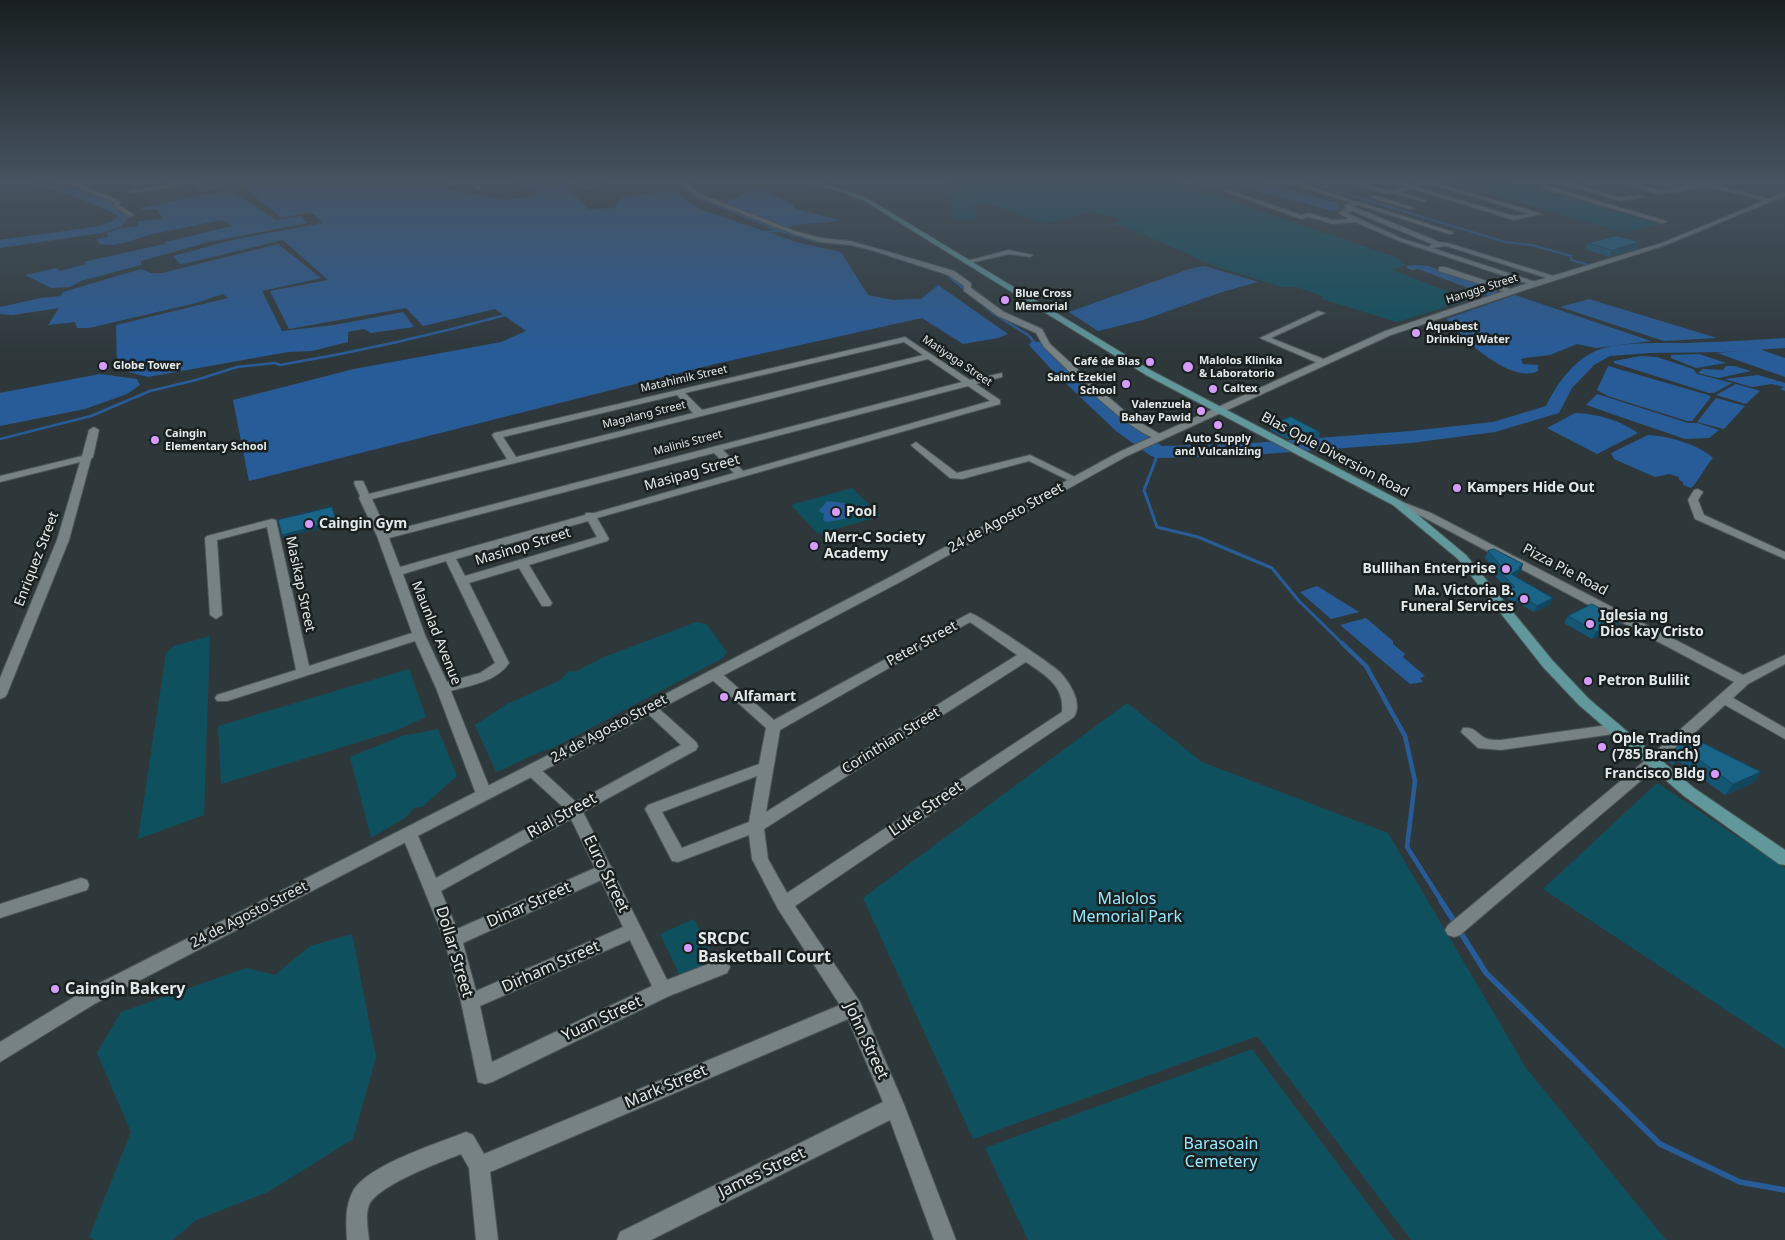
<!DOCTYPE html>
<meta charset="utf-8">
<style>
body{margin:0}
canvas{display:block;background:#2e383b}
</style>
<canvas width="1785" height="1240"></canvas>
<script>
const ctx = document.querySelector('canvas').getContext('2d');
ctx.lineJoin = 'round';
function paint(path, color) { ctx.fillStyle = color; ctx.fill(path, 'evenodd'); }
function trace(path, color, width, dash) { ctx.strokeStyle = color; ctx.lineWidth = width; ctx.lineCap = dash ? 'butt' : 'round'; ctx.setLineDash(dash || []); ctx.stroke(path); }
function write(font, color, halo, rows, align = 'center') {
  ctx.font = font + ' "Noto Sans",sans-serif'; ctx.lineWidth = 5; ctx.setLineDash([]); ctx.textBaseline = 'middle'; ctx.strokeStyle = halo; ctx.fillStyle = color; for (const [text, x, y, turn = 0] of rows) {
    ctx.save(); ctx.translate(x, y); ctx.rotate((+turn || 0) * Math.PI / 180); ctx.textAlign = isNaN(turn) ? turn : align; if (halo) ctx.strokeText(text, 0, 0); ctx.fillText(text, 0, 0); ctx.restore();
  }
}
paint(new Path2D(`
 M950,181h223l225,77 7,7 -12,5 76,30 -72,22 -75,-23v-3l-25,-9h-15l-65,-20 -77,-34 -26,-9 8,-6 -33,-6 -44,12 -56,-20 -17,1 6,15h-25l-2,-22 21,-1h-27z
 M1446,181h62l151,43 -35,9z
 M852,488l29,28 -63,18 -27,-29z
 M696,622l10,2 21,28 -4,6 -170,90c-21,5 -37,17 -57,24l-21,-47 32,-21 52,-23 10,-10 6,1 27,-14z
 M210,636l-6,179 -66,24 28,-186 8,-7z
 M409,669l17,48 -31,14 -174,53 -3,-58z
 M1127,703l75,59 186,71 138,235 140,172h-255l-154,-204 -284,103 -110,-241z
 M438,729l19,47 -35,31 -8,1 -9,10 -34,20 -21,-81 52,-21z
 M1657,783l128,85v181l-242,-160z
 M694,919l22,42 -35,17 -21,-44z
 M352,934l24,123 -23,82 -85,53 -72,28 -23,20h-79l-5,-3 42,-105 -34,-79 24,-41 125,-44 29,7 35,-29z
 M1252,1049l143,191h-367l-43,-92z`), '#0f505e');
paint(new Path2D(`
 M199,181h248l1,8 55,11 32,-4 1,-5 -23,-10h56l-1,7 20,21 26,-1 9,-11 52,-7 24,19 101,34 41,9 27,43 25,5 28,-1 17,-14 70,49 -10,4 -35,6 -41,-26 -207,46 -466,117 -16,-81 121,-31 147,-27 25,-11 -31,-22 -72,17 -17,-18 -117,21 -19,-38 58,-11 -45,-40 -91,22 -12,2 -7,-8 63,-17 87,-16 -12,-11 -29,6 -42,-34 -40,8 -7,-6z
 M574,181h67c-11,1 -22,0 -33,2 -12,3 -27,16 -34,-2z
 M1184,181h80l-3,2 76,20 3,6 -8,2 -98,-27 -30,3z
 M761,189l32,16 3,4 43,11c-17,5 -36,1 -52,8l-59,-23 -1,-3 24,-12z
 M232,191l44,29 25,-4 7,7 -99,19 -68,19v4l-60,16 -11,6 -19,1 -26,-13 31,-7 4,3 26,-7 -3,-2 82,-18v-2l67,-16 -10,-6 -69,14 -26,8 -14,3 -14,-1 -2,-5 11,-2 -1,-4 13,-5 18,-2 -1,-4 3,-1 23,-2 -7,-10 -15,2v-3l62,-13z
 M278,244l43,34 -59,13 20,40 52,-6 69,-13 11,15 -43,6 -7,-4 -16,3v10l-36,9 -24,1 -140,25 -31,-8 -1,-44 112,-27 -5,-4 -27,9 -107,25h-12l-2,-6 -27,3 11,-17 -46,7 -13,-1v-7l41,-9 20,-2 2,-4 78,-23 10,4h11z
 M1416,265l13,1 66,23 3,3 -9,4 -71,-27 -6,1 -5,-2v-2z
 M1205,266l53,16 -36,10 -79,28 -45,11 -29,-19 120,-43z
 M1515,295l136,46 -55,7 -19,-4 -27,11 -25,3 -4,1 2,5 15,1v6c-25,12 -59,-22 -80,-35l-2,-5 4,-4 -14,-8z
 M1589,299l128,39 -53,3 -104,-34z
 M1759,349l26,9v19l-68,-24z
 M1699,354l27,9 -30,5 -25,-10v-3z
 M1641,356l16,1 36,12 4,5 35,9 -18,10h-5l-95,-30v-2z
 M1608,366l100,29 3,2 -19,24h-5l-79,-25 -11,-6z
 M1726,366h8l17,5 -33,7 -20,-5 5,-4 20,1z
 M100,374l37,5 3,6 -13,9 -42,15 -85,17v-33z
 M1758,375l27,8v8l-5,-2 4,-2 -12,-3 -20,3 -28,-8z
 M1736,384l21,6 3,1 -14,13 -30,-9z
 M1597,394l91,29h10l21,7 -10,8 -24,1 -99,-34z
 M1716,398l29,8 -21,23 -27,-7z
 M1575,413c23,1 44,7 63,20l-41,21 -50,-26z
 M1648,435c20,1 50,9 65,23 -6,6 -17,27 -22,30l-8,-3v-3l-4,-2v-3l-10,-3 -14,3 -41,-18 -3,-6z
 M827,501l17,2 2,5 7,5 -3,5 -24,4 -3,-2 1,-6 -5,-3z
 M1317,586l42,26 -28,7 -31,-27z
 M1366,618l27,23v3l12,10 -2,3 22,19 -5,2 3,4 -13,2 -70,-59z`), '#285c99');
trace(new Path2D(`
 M674,181l22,16 84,34 37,11 31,3
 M1304,181l201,61 27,3 39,11v4l25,7
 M759,232l21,-1
 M855,245l72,23
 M943,272l30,24`), '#285c99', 2);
trace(new Path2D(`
 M971,295l23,19 34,21 9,10
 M0,439l91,-23 59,-25 46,-11 41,-13 38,-4 5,2c77,-13 153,-30 229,-51`), '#285c99', 2.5);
trace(new Path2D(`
 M1154,449l2,10 -12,31 13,37 41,10 74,31 27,33 44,43`), '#285c99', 3);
trace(new Path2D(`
 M1342,643l24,23 39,70 10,45 -8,66 35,55`), '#285c99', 4.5);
trace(new Path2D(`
 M1441,901l15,23
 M1459,930l27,43 174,171 80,38 45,8`), '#285c99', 5.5);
paint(new Path2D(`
 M30,181c20,0 91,17 99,36l-7,9 -20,7 -102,15v-8l100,-14 14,-6 3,-3 -1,-3 -40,-17 -41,-12z
 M1785,338v10l-61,4 -75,1 -39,3 -16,9 -22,23 -13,25 -64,19 -84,11 -173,13 -80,2 -7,-2 -35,-25 -64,-61 -23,-25 2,-3h12l85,81 34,23 76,-2 173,-13 82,-9 53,-16c12,-24 29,-48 55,-57 17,-7 63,-6 84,-6 33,-1 67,-3 100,-5z`), '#285c99');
const minor = new Path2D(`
 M64,181h8l46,19 3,2 -2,3 15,10 -5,1 -15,-10 1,-3z
 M471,181h6l4,9h-4z
 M679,181h6l15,13 95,37 26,7 29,3 22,6 82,24 17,12v5l33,24 38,17 8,15 48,44 36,31 31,18 -2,2c-23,5 -100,-74 -119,-92l-8,-14 -38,-17 -34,-25v-5l-16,-11 -80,-26 -18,-4 -30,-3 -29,-9 -95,-37z
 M1283,181h9l161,51v2h-4l-90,-29 -7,1 87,36 9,1 112,35 -7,2 -107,-34 -14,2 110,36 -7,2 -136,-45 -44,-19 -22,2 -24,-7 -8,2 -77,-28 5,-1 72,25 8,-2 24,7 16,-1 -10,-6 7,-5 -2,-3 8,-2zM1352,211l80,33 -3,3 -26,-8 -56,-26z
 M1345,181h9l34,10 18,-4 -18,-6h9l117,35 16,-2 -109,-33h9l112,33 -28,6 -101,-31 -14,3 27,8v2l-33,-8h-7z
 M1512,181h7l-3,2z
 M1564,181l56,16 21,-2 3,2 -24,4 -58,-17z
 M1616,181c22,0 34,12 57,8l-25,-8h10l22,6 26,-5 67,18 -3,2 -64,-16 -46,9z
 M182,182l2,3 -52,8 -3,-2z
 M1544,185l122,36 1,1 -5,1 -120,-35z
 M1372,196h4l39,12 -5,1 -38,-11z
 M1009,250l24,5 -3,2 -21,-3 -43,10 -3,-2z
 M1439,267h6l71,24 -7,2 -70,-22z
 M1318,311l7,2 -54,25 55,22v4h-6l-60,-26z
 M905,337l65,43 32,-7v4l-26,7 24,16v4l-403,114 12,21 -2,2 -78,24 23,38 -2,3h-8l-23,-38 -50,15 40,80c-13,19 -38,22 -58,28l41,103 -3,4 -5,2 -5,-2 -3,-4 -40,-106 -21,-47 -188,60h-10l-2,-3 2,-3 79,-25 -29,-143 -50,13 5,75 -6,4 -6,-4 -5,-77 2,-2 65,-17 4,1 33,146 103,-33 -35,-97 -18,-38 1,-2 -6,-13 1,-2h8l6,13 138,-35 -15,-24 2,-2zM904,342l19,13 -221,55 -17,-17zM928,359l34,23 -575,150 -15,-33zM968,386l22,15 -247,70 -20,-21zM677,395l16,18 -177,44 -13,-20zM714,453l20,20 -140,40h-8l-1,2 -185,52 -11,-29zM588,521l9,16 -132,39 -9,-17zM446,561l49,102 -15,10 -33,9 -22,-47 -22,-61z
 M94,427l5,3 -6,27 -2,2 -22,81 -62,154 -2,3 -5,2v-21l57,-138 23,-78 -80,20v-6l82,-20 7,-26z
 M916,442l41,31 73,-18 51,25 -5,3 -4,-1 -43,-21 -67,18 -12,-1 -37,-31 -2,-2z
 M1698,489l5,3 -5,8 6,15 81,37v7l-90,-40 -7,-19 6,-10z
 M1397,500l34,13 312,162 42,-20v9l-37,20 -15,14 52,30v11l-60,-34 -67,61 -198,169 -6,2 -6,-2 -3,-5 3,-5 200,-167 86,-76 -311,-165 -30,-12 -1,-2z
 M970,613c9,2 83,52 90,59 10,11 23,31 14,45l-279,189 65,96 45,105 51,133h-22l-44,-120 -239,120h-34l3,-8 263,-130 -35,-83 -358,153 8,68h-22l-7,-72 -8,-14c-20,8 -83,31 -92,51 -4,10 -1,24 0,35h-22c-1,-17 -2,-34 6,-49 15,-26 85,-48 113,-59l7,3 11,19 356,-149 -62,-96 -26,-50 -3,-24 -71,27 -6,-1 -27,-52 3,-4 111,-41 7,-36 -57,-51 -2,-3 2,-3h10l55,49zM970,622l47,33 -251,157 14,-82zM1026,662c19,13 39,24 36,50l-275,181 -19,-34 -4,-30zM757,776l-8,46 -67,26 -20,-36z
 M650,703l5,2 41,37 2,4 -2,4 -113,62 27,53 4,5 -1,2 54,108 54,-21 6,2 3,6 -3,6 -58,23 -177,86 -7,2 -7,-2 -17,-80 -17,-63 -43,-106 2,-4 6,-2 6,2 21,49 128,-70 -37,-34 -2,-4 2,-4 5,-1 5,1 39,36 105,-57 -36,-34 -2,-3 2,-3zM571,819l24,49 -138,61 -16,-38zM601,880l22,47 -147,64 -13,-48zM630,940l22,46 -160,76 -12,-56z
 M1615,724l5,1 2,4 -2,4 -119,17 -23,-2 -17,-16 2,-4c10,-2 14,5 22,10 4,2 11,2 16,2z
 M81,878l6,2 2,5 -2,5 -87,28v-14z`);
const tertiary = new Path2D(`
 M1785,192v4l-119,49 -138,44 -137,46 -264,121 -225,125 -365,193 -441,229 -96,59v-20l84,-51 443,-225 367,-191 225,-123 266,-121 137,-46 140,-42z`);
const secondary = new Path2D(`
 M794,181c26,0 49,8 73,17l285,173 249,130 65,54 87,106 36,38 105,89 91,62v15l-6,-1 -95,-68 -105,-91 -36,-38 -85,-108 -65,-54 -247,-130 -283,-175 -30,-11z`);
trace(minor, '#4b5456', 2);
trace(tertiary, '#4b5456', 2);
trace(secondary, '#4b5456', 2);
paint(minor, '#778285');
paint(tertiary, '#778285');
paint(secondary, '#60989b');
paint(new Path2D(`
 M1639,242l-3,7 -27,8 -24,-8 3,-6z
 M1271,424l49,8 -1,6 -32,1 -17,-9z
 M1488,551l35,13 -2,7 -2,1 -2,3 -2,1 35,29 -16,7 -17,-10 -3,2 -8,-8 2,-6 -12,-13 2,-4 -13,-15z
 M1568,616l48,10 -24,13 -28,-16z
 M1689,736l72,36 -8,11 -28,12 -47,-34 -5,4 -6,-4 7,-11z`), '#165675');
paint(new Path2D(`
 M1639,242l-3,7 -27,8 3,-7z
 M332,507l5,17 -54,14 -1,-3z
 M1523,564l-2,7 -2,1 -2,3 -9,5 3,-6z
 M1520,596l-3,6 -3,2 3,-6z
 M1553,598l-3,7 -16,7 3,-6z
 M1620,619l-4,7 -24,13 4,-7z
 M1685,750l-7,11 -5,4 7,-11z
 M1761,772l-8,11 -28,12 8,-11z`), '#12465f');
const building = new Path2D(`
 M1617,236l22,6 -27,8 -24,-7z
 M1291,417l29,15 -31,1 -18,-9z
 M332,507l4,14 -54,14 -4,-15z
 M1494,549l29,15 -4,3 1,2 -9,5 42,24 -16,8 -17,-10 -3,2 -8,-9 6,-2 -16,-16 2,-3 3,2 -16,-19z
 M1592,604l28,15 -24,13 -28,-16z
 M1689,736l72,36 -28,12 -48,-34 -5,4 -6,-4z`);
paint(building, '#1a6488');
trace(building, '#12465f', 1);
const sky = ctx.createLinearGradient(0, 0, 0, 355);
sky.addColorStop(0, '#191f20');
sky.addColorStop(0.51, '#465360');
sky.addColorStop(1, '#46536000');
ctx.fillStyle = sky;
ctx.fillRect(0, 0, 1785, 355);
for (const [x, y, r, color] of [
 [1005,300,5,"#d59cfb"],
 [1416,333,5,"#d59cfb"],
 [1150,362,5,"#d59cfb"],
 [103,366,5,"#d59cfb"],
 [1188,367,6,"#d59cfb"],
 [1126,384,5,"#d59cfb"],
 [1213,389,5,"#d59cfb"],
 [1201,411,5,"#d59cfb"],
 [1218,425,5,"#d59cfb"],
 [155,440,5,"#d59cfb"],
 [1457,488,5,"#d59cfb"],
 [836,512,5,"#d59cfb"],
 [309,524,5,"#d59cfb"],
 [814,546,5,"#d59cfb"],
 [1506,569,5,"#d59cfb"],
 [1524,599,5,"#d59cfb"],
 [1590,624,5,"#d59cfb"],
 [1588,681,5,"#d59cfb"],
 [724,697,5,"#d59cfb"],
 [1602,747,5,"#d59cfb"],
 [1715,774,5,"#d59cfb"],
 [688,948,5,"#d59cfb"],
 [55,989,5,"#d59cfb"]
]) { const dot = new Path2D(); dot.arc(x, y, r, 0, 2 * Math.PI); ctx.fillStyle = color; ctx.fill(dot); trace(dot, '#1a1f20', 2); }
write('11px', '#e2e9ea', '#1a1f20', [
 ["Hangga Street",1482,289,-18],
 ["Matiyaga Street",957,361,34],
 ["Matahimik Street",684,379,-13],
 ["Magalang Street",644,415,-14],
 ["Malinis Street",688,443,-15]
]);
write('bold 11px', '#e2e9ea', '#1a1f20', [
 ["Blue Cross",1015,294],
 ["Memorial",1015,307],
 ["Aquabest",1426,327],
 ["Drinking Water",1426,340],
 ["Malolos Klinika",1199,361],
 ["& Laboratorio",1199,374],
 ["Café de Blas",1140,362,"right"],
 ["Globe Tower",113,366],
 ["Saint Ezekiel",1116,378,"right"],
 ["School",1116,391,"right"],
 ["Caltex",1223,389],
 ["Valenzuela",1191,405,"right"],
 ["Bahay Pawid",1191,418,"right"],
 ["Caingin",165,434],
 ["Elementary School",165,447],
 ["Auto Supply",1218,439,"center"],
 ["and Vulcanizing",1218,452,"center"]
], 'left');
write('14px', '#e2e9ea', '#1a1f20', [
 ["Blas Ople Diversion Road",1335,455,28],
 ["Masipag Street",692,473,-16],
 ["24 de Agosto Street",1006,518,-29],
 ["Masinop Street",523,547,-17],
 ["Enriquez Street",37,559,-69],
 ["Pizza Pie Road",1565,570,28],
 ["Masikap Street",300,584,78],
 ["Maunlad Avenue",436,633,68],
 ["Peter Street",922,644,-29],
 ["24 de Agosto Street",609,729,-28],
 ["Corinthian Street",891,741,-32],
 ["24 de Agosto Street",249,915,-27]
]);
write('bold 14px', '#e2e9ea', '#1a1f20', [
 ["Kampers Hide Out",1467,488],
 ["Pool",846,512],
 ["Caingin Gym",319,524],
 ["Merr-C Society",824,538],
 ["Academy",824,554],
 ["Bullihan Enterprise",1496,569,"right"],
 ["Ma. Victoria B.",1514,591,"right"],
 ["Funeral Services",1514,607,"right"],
 ["Iglesia ng",1600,616],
 ["Dios kay Cristo",1600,632],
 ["Petron Bulilit",1598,681],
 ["Alfamart",734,697],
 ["Ople Trading",1612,739],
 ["(785 Branch)",1612,755],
 ["Francisco Bldg",1705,774,"right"]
], 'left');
write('16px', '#e2e9ea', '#1a1f20', [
 ["Luke Street",926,809,-34],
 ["Rial Street",562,816,-29],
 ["Euro Street",606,874,64],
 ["Dinar Street",529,905,-24],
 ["Dollar Street",454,952,73],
 ["Dirham Street",551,967,-24],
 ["Yuan Street",602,1019,-25],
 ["John Street",866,1041,65],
 ["Mark Street",666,1087,-23],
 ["James Street",762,1173,-26]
]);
write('16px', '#96e8fe', '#1a1f20', [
 ["Malolos",1127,899],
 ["Memorial Park",1127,917],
 ["Barasoain",1221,1144],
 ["Cemetery",1221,1162]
]);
write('bold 16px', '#e2e9ea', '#1a1f20', [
 ["SRCDC",698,939],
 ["Basketball Court",698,957],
 ["Caingin Bakery",65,989]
], 'left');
</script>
